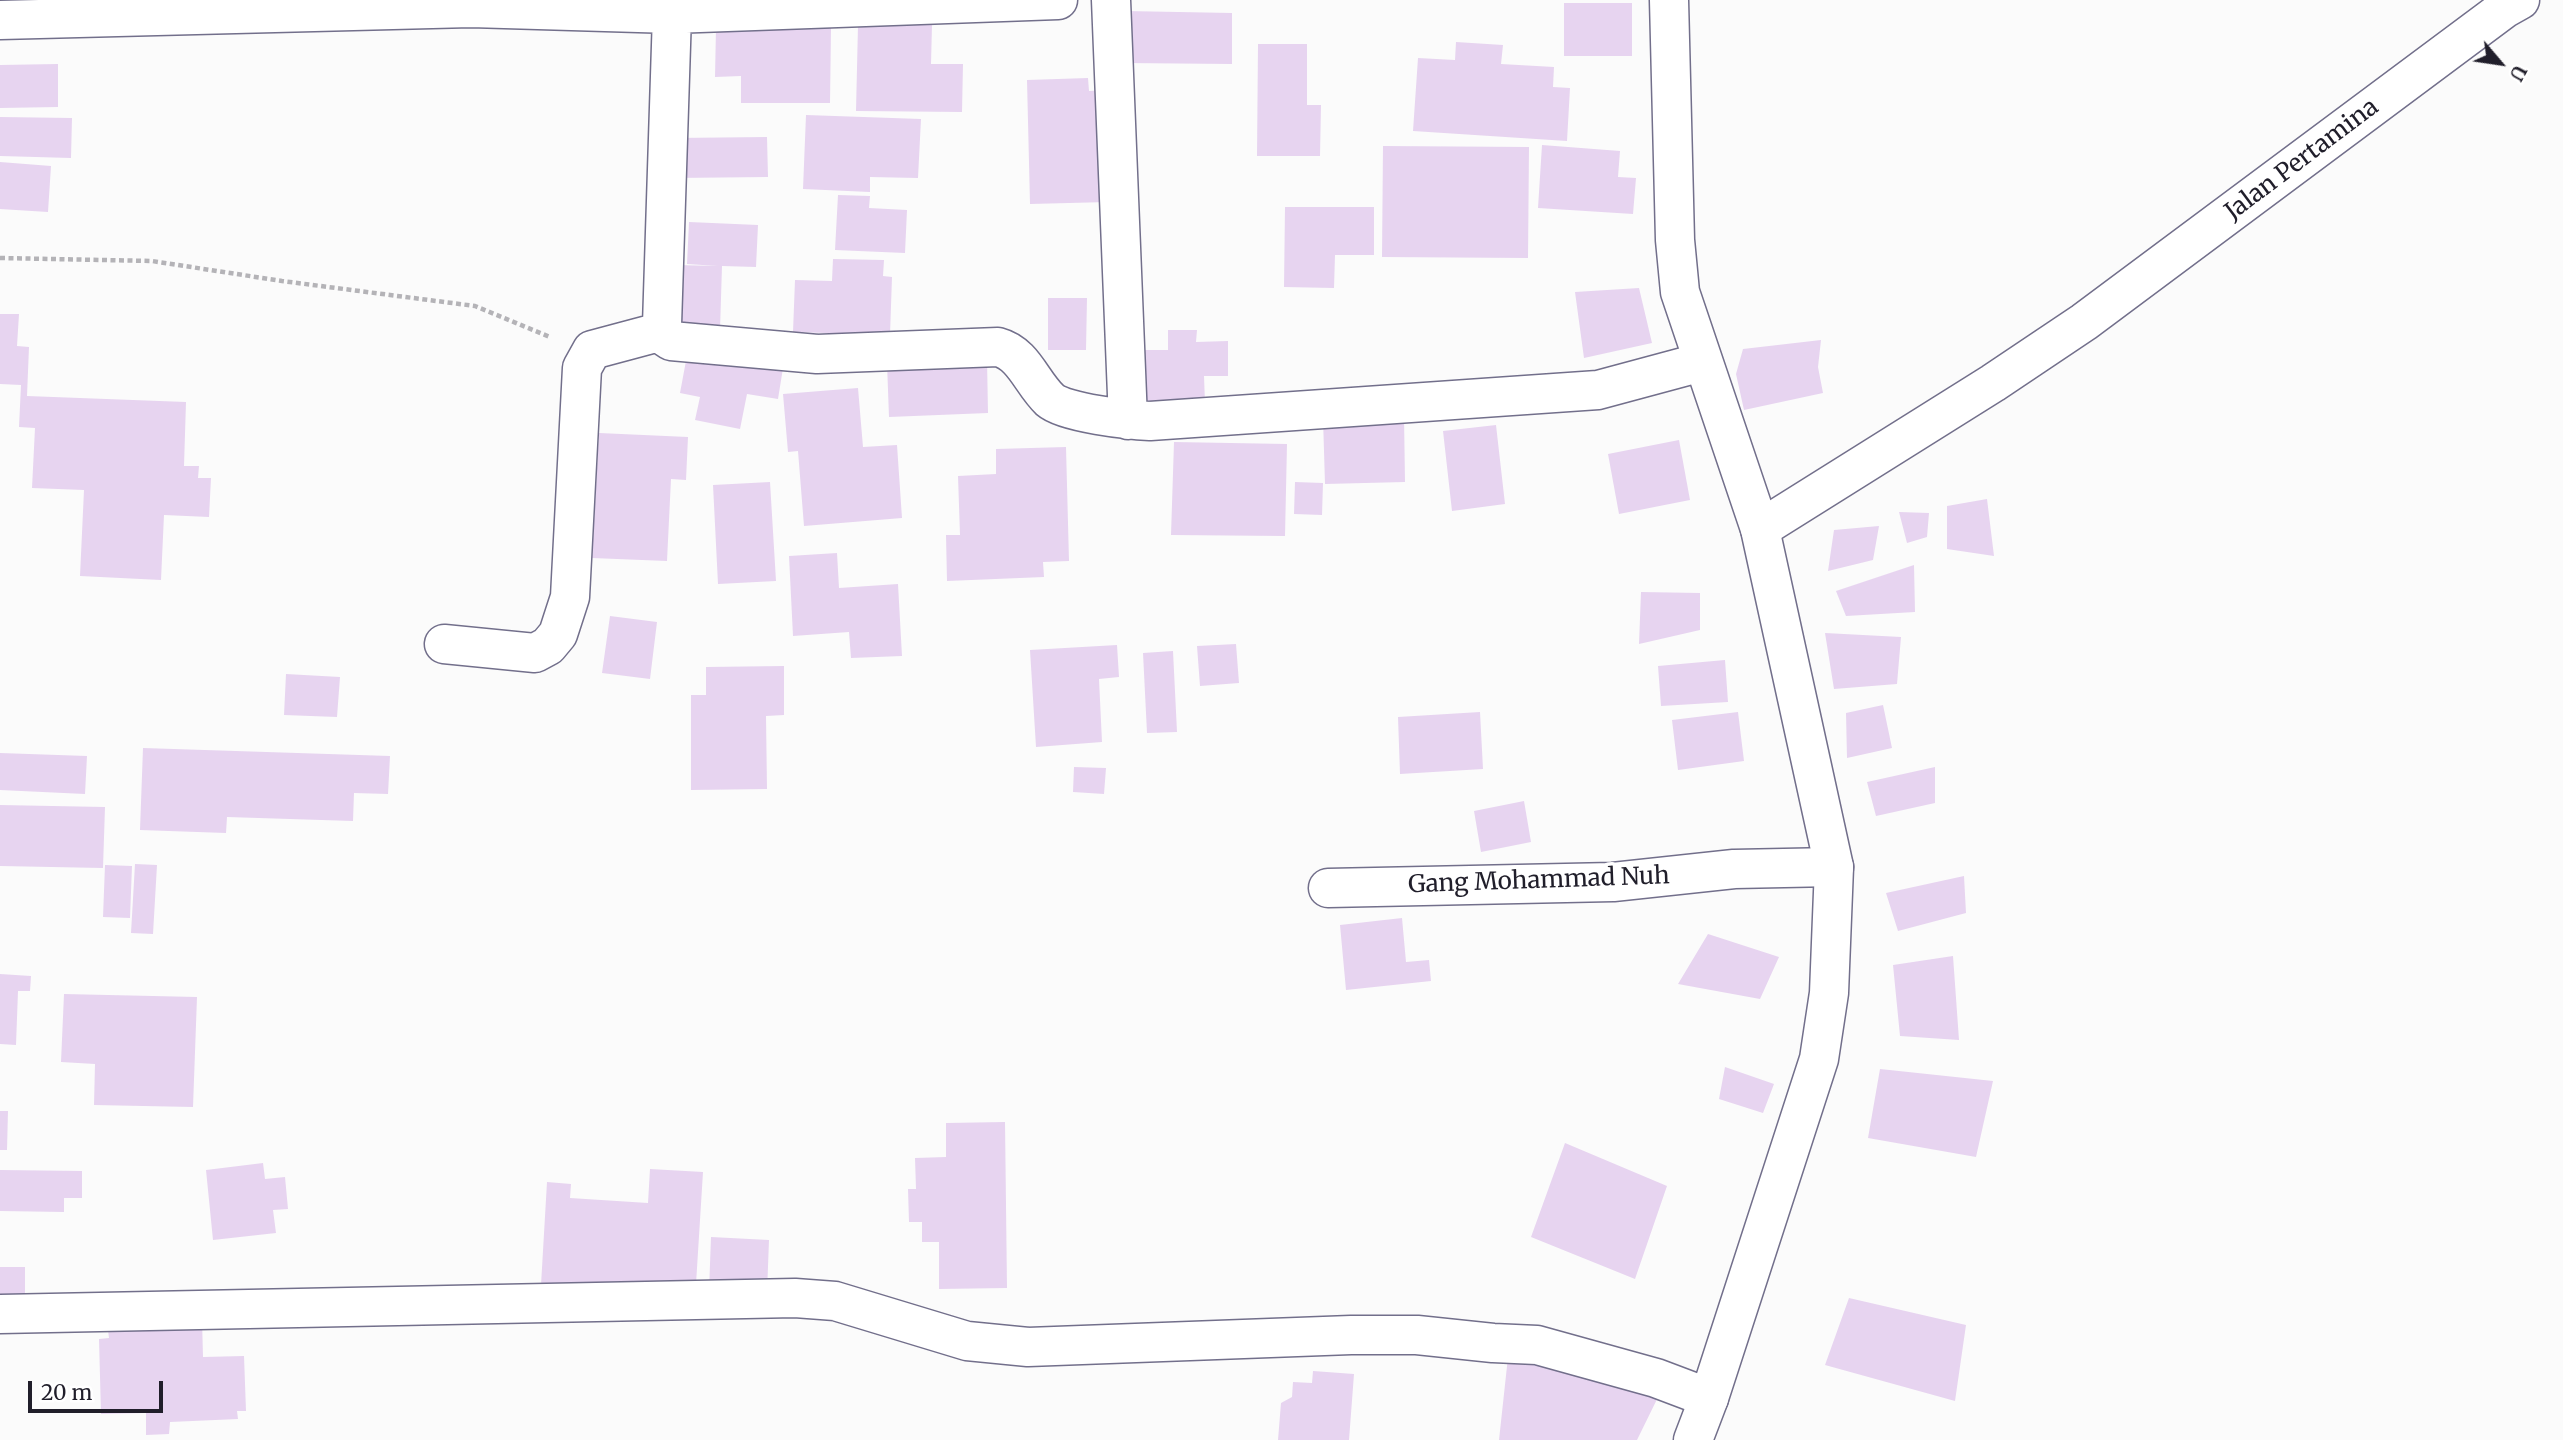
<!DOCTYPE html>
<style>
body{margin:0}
#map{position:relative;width:2563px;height:1440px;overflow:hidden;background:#fbfbfb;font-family:Merriweather,serif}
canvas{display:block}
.north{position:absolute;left:2465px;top:28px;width:70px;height:70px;-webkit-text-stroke:5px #fff;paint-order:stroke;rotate:119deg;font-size:19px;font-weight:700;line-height:28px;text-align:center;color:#201e2a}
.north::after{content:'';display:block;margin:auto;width:24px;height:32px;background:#201e2a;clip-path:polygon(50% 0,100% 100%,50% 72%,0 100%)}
.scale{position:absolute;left:28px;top:1381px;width:135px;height:32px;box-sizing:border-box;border:4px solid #201e2a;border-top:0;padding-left:9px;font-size:21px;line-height:24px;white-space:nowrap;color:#201e2a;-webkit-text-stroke:5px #fff;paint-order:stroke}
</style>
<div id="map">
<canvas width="2563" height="1440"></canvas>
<div class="north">U</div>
<div class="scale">20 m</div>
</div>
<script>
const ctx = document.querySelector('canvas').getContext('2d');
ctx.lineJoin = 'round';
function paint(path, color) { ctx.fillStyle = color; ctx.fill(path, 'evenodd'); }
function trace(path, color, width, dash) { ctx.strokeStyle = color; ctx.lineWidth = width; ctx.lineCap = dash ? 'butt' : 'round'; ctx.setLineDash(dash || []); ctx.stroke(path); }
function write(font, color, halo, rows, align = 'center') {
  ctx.font = font + ' Merriweather,serif'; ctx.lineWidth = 7; ctx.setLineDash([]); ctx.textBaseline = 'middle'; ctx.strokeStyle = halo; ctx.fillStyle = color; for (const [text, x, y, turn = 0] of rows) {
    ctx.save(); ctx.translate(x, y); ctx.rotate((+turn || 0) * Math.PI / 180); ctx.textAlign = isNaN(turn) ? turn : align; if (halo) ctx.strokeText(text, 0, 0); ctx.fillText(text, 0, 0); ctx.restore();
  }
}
paint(new Path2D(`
 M1564,3h68v53h-68z
 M1125,11l107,2v51l-108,-1z
 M858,25h74l-1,39h32l-1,48 -106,-1z
 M716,28h115l-1,75h-89v-27l-26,1z
 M1456,42l47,3 -2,19 53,3 -1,20 17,1 -3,53 -154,-10 5,-73 37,2z
 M1258,44h49v61h14l-1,51h-63z
 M58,64v43l-58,1v-43z
 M1088,78l1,13 17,-1 2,112 -78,2 -3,-124z
 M806,115l115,4 -3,59 -48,-1v15l-67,-3z
 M0,117l72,1 -1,40 -71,-2z
 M767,137l1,40 -94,1v-40z
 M1542,145l78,6 -2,26 18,1 -3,36 -95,-6z
 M1383,146l146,1 -1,111 -146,-1z
 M0,162l51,4 -3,46 -48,-3z
 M838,195l32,1 -1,12 38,2 -2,43 -70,-3z
 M1285,207h89v48h-39l-1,33 -50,-1z
 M689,222l69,3 -2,42 -34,-1 -2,64 -47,-2 3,-63 42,1 -31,-2z
 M833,259l51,1 -1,16 9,1 -2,58 -97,-3 2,-52 37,1z
 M1639,288l13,55 -68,15 -9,-66z
 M1048,298h39l-1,52h-38z
 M0,314h19l-2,32 12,1 -2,49 159,6 -2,64h15l-1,12h13l-2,39 -45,-2 -3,65 -81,-4 4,-86 -52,-2 3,-60 -16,-1 2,-42 -21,-1z
 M1168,330h29l-1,12 32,-1v35h-24l1,27 -68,1 -1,-54h32z
 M1821,340l-3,27 5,26 -79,17 -8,-36 7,-25z
 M688,350l95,18 -5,31 -31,-5 -7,35 -45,-9 5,-23 -20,-4z
 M987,359l1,54 -99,4 -2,-54z
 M858,388l5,59 34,-2 5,73 -98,8 -6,-75 -10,1 -5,-58z
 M1404,416l1,66 -80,2 -2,-66z
 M1496,425l9,79 -53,7 -9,-80z
 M599,433l89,4 -2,43 -15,-1 -4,82 -75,-3z
 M1679,440l11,60 -71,14 -11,-60z
 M1174,442l113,2 -2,92 -114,-1z
 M1066,447l3,114 -26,1 1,15 -97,4 -1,-46h14l-2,-59 38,-2v-25z
 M770,482l6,99 -58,3 -5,-99z
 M1295,482l28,1 -1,32 -28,-1z
 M1987,499l7,57 -47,-7v-43z
 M1899,512l30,1 -2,24 -20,6z
 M1879,526l-6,34 -45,11 6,-41z
 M837,553l2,35 59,-4 4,72 -51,2 -2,-26 -56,4 -4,-80z
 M1914,565l1,47 -69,4 -10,-25z
 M1641,592l59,1v37l-61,14z
 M610,616l47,6 -7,57 -48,-6z
 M1825,633l76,4 -4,47 -63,5z
 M1236,644l3,39 -39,3 -3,-40z
 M1117,645l2,32 -20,2 3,63 -66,5 -6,-97z
 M1173,651l4,81 -30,1 -4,-80z
 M1725,660l3,42 -67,4 -3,-40z
 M784,666v49l-18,1 1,73 -76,1v-95h15v-28z
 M286,674l54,3 -3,40 -53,-2z
 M1883,705l9,43 -45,10 -1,-45z
 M1480,712l3,57 -83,5 -2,-57z
 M1738,712l6,49 -66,9 -6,-50z
 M143,748l247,8 -2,38 -34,-1 -1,28 -126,-4 -1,16 -86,-3z
 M0,753l87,3 -2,38 -85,-4z
 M1074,767l32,1 -2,26 -31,-2z
 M1935,767v36l-59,13 -9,-34z
 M1524,801l7,41 -50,10 -7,-41z
 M0,805l105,2 -2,61 -103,-2z
 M135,864l22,1 -4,69 -22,-1z
 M105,865l27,1 -2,52 -27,-1z
 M1964,876l2,37 -68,18 -12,-38z
 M1402,918l4,44 23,-2 2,21 -85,9 -6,-65z
 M1708,934l71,23 -19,42 -82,-15z
 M1953,956l6,84 -59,-4 -7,-71z
 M0,974l31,2 -1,15h-12l-2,54 -16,-1z
 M64,994l133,3 -4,110 -99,-2 1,-41 -34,-2z
 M1725,1067l49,17 -11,29 -44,-14z
 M1880,1069l113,12 -17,76 -108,-19z
 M0,1111h8l-1,39h-7z
 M1005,1122l2,166 -68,1v-47h-17v-20h-13l-1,-33h8l-1,-31 31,-1v-34z
 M1565,1143l102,43 -32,93 -104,-42z
 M263,1163l2,16 20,-2 3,32 -15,1 3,23 -63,7 -7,-70z
 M650,1169l53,3 -7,112 -41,-3v10l-114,-6 6,-103 24,2 -1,14 78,5z
 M0,1170l82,1v27h-18v14l-64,-1z
 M711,1237l58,3 -2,53 -58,-2z
 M0,1267h25v33l-25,-1z
 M1849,1298l117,27 -11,76 -130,-36z
 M202,1319l1,38 41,-1 2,55h-9l1,8 -68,3 -1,12 -23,1v-22l-45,1 -2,-75 10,-1 -1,-8z
 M1508,1357l155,30 -26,53h-138z
 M1313,1371l41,3 -5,66h-71l3,-37 11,-6 1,-15 19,1z`), '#e7d4f0');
const street = new Path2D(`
 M1111,0l17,420
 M672,14l-10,311 3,12 6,4 146,13 181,-7c26,7 33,35 52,53 15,13 79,20 100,21l448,-31 104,-28
 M0,20l471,-12 201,6 386,-14
 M1760,529l233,-146 91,-61 420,-313 16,-9
 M444,644l91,9 13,-7 10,-12 12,-37 12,-229 10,-18 71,-19
 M1328,888l285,-6 121,-13 100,-2
 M0,1314l795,-16 40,3 132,40 61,6 323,-12h66l76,8 44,2 119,33 53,20`);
const secondary = new Path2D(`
 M1669,0l6,240 5,52 80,237 74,338 -5,126 -10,66 -110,339 -16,42`);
trace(street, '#726f8b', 41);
trace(secondary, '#726f8b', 41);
trace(new Path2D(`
 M0,258l152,3 130,20 193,25 75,31`), '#b4b3b7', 4.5, [5, 3.5]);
trace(street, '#fff', 38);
trace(secondary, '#fff', 38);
write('24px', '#201e2a', '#fff', [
 ["Jalan Pertamina",2302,160,-37],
 ["Gang Mohammad Nuh",1539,881,-2]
]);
</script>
